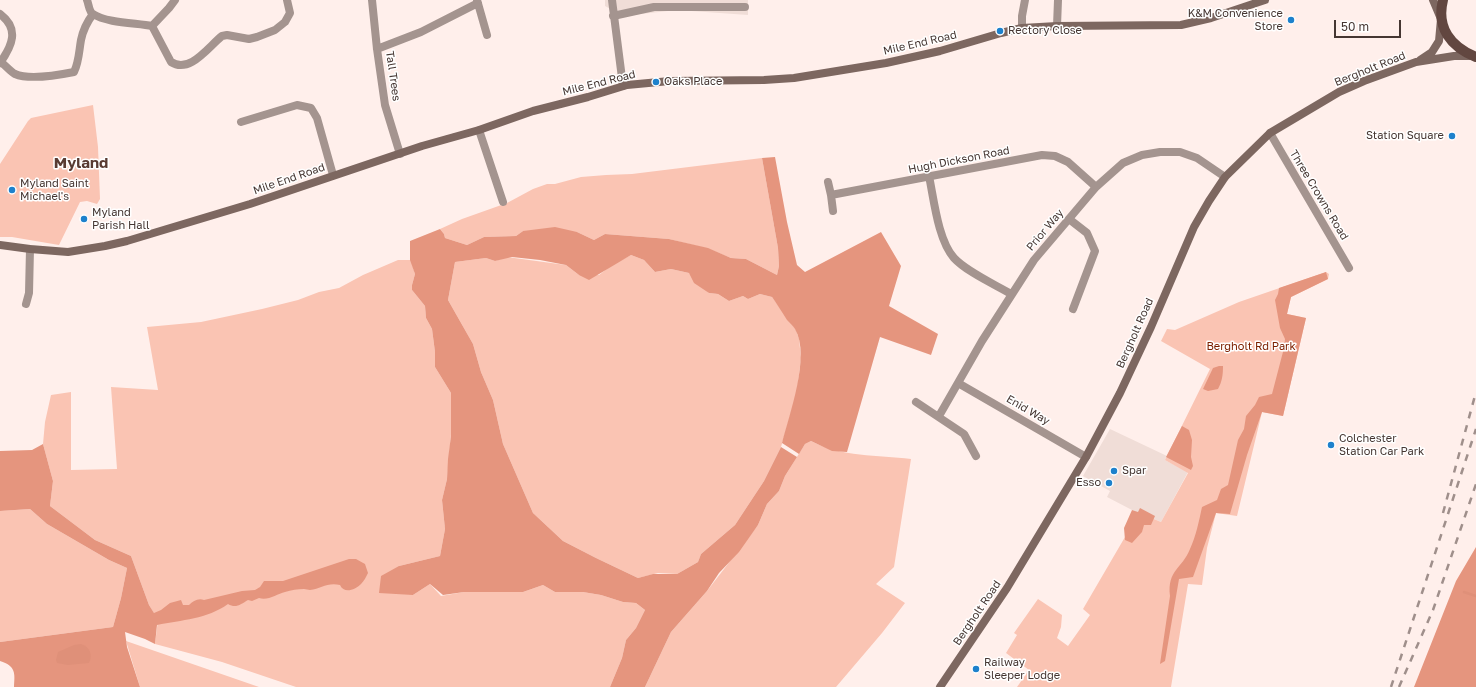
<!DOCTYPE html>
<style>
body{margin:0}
#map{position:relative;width:1476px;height:687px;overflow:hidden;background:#ffefeb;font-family:"Golos Text",sans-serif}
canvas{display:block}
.scale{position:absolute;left:1334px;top:20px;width:67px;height:18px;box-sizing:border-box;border:2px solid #453632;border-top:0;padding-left:5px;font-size:12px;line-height:14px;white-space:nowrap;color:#453632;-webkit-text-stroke:3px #fff;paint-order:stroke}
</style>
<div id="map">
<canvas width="1476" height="687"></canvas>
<div class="scale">50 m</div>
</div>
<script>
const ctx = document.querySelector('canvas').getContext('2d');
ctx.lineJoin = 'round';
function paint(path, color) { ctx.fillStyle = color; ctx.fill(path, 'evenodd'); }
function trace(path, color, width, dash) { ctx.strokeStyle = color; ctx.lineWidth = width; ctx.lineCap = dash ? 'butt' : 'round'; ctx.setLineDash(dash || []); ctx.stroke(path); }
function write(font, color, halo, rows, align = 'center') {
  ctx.font = font + ' "Golos Text",sans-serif'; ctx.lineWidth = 3; ctx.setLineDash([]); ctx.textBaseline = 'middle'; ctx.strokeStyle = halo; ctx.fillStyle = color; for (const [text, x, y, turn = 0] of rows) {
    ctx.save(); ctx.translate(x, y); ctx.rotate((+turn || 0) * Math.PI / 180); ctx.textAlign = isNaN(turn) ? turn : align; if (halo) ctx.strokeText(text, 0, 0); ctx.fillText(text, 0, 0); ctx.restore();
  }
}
paint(new Path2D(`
 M605,0h143v15l-71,-5 -54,6 -18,-10z
 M1110,429l57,27 -2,4 23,12 -27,50 -29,-12 -25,-13 3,-6 -27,-15z`), '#f0ddd7');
paint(new Path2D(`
 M93,105l5,42 2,52 -3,5 -10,-3 -7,1 -21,43 -47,-8h-12v-73l28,-43 3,-3z
 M762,158l16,90 1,18 -2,9 -31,-16 -15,-1 -22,-9 -40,-10 -64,-5 -11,6 -17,-8 -54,-1 -7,5 -32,1 -17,8 -22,-7 -1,-4 -4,-5 22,-10 45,-16 26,-14 14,-5h8l26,-7 25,-2 26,-1z
 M631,255l13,5 11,12 16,-3 18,4 20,20 9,1 11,7 14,-5 5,3 12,-5 12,3 24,33 3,9 2,19 -4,34 -16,55 -17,34 -29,44 -34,29 -3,8 -21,12 -19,-1 -20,5 -42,-20 -33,-17 -30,-28 -30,-69 -10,-44 -12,-28 -8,-28 -25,-44 7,-38 31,-4 9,3 12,-4 59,8 13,10h20l13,-10z
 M398,260h13l4,14 -3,11v5l13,16 1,12 6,11 3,23v15l16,26v42l-4,44 -5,21 3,29 -5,27 -41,10 14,29 17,-11 11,12 23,-4h59l20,-7 12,7h28l18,3 22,7 13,1 9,7 -9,18 -10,12 -4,18 -12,29h-314l-74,-25 -67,-18 3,-24 -9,-15 -18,-49 -36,-16 -45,-34 3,-25 -10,-37 2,-22 6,-27 20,-3v78l46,-1 -6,-82 47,3 -11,-63 54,-5 61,-13 36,-9 21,-8 20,-4 24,-13z
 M1326,272l3,2 -1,5 -37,18 -4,17 19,4 -23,98 -21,-4 -25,104 -21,-3 -9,35 -5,37 -14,-1 -17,103h-154l12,-17 -23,-17 11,-18 -3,-2 24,-34 24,16 -1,12 -4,11 11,8 22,-31 -7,-6 56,-96 22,9 27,-49 -23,-13 45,-91 -49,-28 6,-12 8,1 64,-28z
 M811,441c30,16 67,14 100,18l-17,108 -18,17 29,19 -23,30 -46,54h-191l26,-55 36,-41 51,-66 9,-21 12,-13 6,-15 20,-32z
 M30,509l17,15 62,36 18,8 -6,30 -8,29 -113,15v-131z
 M126,641l133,46h-119z`), '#fac4b3');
paint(new Path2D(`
 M775,157l12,65 10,43 8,7 76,-40 20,34 -12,40 49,28 -7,21 -51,-18 -33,115 -15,-1 -21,-10 -6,3 -6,10 -17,-11c7,-28 29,-87 13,-114 -2,-3 -5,-6 -8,-9 -5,-8 -10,-16 -15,-23l-12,-3 -12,5 -5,-3 -14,5 -11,-7 -9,-1 -15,-10 -5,-10 -18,-4 -16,3 -11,-12 -13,-5 -42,25 -10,-5 -13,-10 -26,-5 -28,-3 -17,4 -9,-3 -31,4 -7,38 25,44 8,28 12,28 10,44 30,69 30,28 33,17 42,20 15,-4h24l21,-12 3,-8 34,-29 29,-44 17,-34 16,10 -12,19 -6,15 -12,13 -9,21 -19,27 -20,21 -12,18 -36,41 -26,55h-35l12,-29 4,-18 10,-12 9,-18 -9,-7 -13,-1 -22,-7 -18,-3h-28l-12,-7 -20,7h-59l-21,3 -13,-11 -17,11 -34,-2 2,-17 18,-10 41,-10 5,-27 -3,-29 5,-21 1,-20 3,-23v-43l-16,-26v-15l-3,-23 -6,-11 -1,-12 -13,-16v-5l3,-11 -5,-14v-19l30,-12 4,5 1,4 22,7 17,-8 32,-1 7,-5 32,-4 22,5 17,8 11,-6 64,5 39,9 23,10 15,1 31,16 2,-9 -1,-18 -16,-90z
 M1326,272l2,7 -37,18 -4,17 19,4 -23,98 -21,-4 -15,43 -17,59 -14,-1 -23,64 -14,2 -14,82 -5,3 10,-68c-3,-26 12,-27 20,-47 6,-13 9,-28 12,-42l15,-7 4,-11 7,-4 10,-45 6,-11 2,-13 9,-11 4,-8 13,-3 12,-46 1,-9 -5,-11 -5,-28 3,-6 1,-6z
 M1219,366h4c0,9 -1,16 -5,23l-10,2 -5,-2 10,-21z
 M1182,426l7,4 3,10 -1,17 2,9 -2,4 -25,-13z
 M43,444l10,37 -3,25 45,34 36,16 18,49 5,8 7,-3 9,-7 11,-3 2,5h6c4,-4 9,-7 15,-5l38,-9 13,-1 5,-3 4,-6h19l66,-22h7l9,5 3,9c-2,4 -4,8 -7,11 -6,6 -17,10 -21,1 -13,-3 -19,4 -30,5 -2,0 -4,-1 -6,-1 -6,0 -13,1 -19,3 -8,2 -17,9 -26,6l-7,3 -4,-1c-7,4 -12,9 -20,4 -21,15 -46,16 -71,21l-2,19 -10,-5 -20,-7 2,15 13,40h-126c1,-14 2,-21 -14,-26v-19l113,-15 8,-29 6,-30 -18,-8 -62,-36 -17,-15 -30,2v-60l32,-1z
 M1140,508l15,8 -4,9h-7l-2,7 -10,11 -7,-3 -1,-12 8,-18 6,2z
 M1476,547v140h-62l42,-106z`), '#e5957e');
paint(new Path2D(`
 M81,644c9,3 12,11 8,19l-21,2 -11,-2 -1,-3 2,-8 16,-7z`), '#df9079');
trace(new Path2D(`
 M1464,592l12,4`), '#df9079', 2.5);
trace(new Path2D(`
 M87,0c2,5 2,12 6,14 14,9 43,9 59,12l19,36c19,12 37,-15 51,-26l5,-1 22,4 8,-2 18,-7 10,-8 5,-9 -3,-13
 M372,0l5,49 8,56 15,49
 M477,0l10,35
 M612,0l11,86
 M0,14c20,15 12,32 0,49
 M613,16l41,-9h91
 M152,26l17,-18 6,-8
 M1057,26l1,-26
 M1022,28v-12l3,-16
 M377,49l44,-17 57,-29
 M1,62c5,4 9,9 14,12 14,6 44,1 59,-2 5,-10 5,-21 7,-32 2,-10 6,-18 12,-26
 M241,122l56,-17 14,3 6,10 16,57
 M479,130l24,72
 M1270,133l79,135
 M929,176c5,24 9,64 25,82 13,14 40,26 57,36
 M828,182l3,13 211,-40 13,1 13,6 28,25
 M831,195l2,16
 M1069,219l18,14 8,18 -22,58
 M26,304l3,-11 1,-44
 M958,383l128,74
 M916,402l48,32 12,22
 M939,416l43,-75 52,-81 62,-73 27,-24 19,-8 18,-3h20l17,6 28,19`), '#a4948f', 8);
trace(new Path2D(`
 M1420,60l12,-8 7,-11 2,-22 -8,-19
 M0,245l30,4 38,3 37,-6 22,-5 123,-37 172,-58 57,-16 54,-19 55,-14 39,-12 43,-4 94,-1 30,-2 92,-15 54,-12 61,-18 21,-5 35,-2 124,-1 30,-7 54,-18
 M940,687l67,-99 79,-131 34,-64 31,-66 43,-100 15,-26 16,-24 45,-44 69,-41 25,-11 52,-19 38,-6h19`), '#7d6760', 8);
trace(new Path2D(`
 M1443,0c-7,28 8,47 33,57`), '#624740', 10);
trace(new Path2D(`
 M1443,513l33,-121
 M1391,687l85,-258
 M1399,687l34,-77 43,-126`), '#9f8f8b', 2.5, [7, 7]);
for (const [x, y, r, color] of [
 [1291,20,4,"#1d81cc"],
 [1000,31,4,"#1d81cc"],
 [656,82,4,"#1d81cc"],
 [1452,136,4,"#1d81cc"],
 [12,190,4,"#1d81cc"],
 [84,219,4,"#1d81cc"],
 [1331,445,4,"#1d81cc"],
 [1114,471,4,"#1d81cc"],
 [1109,483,4,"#1d81cc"],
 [976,669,4,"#1d81cc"]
]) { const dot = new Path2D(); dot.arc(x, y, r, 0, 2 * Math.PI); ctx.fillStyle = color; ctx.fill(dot); trace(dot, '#fff', 1.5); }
write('11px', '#453632', '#fff', [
 ["K&M Convenience",1283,14,"right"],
 ["Store",1283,27,"right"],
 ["Rectory Close",1008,31],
 ["Oaks Place",664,82],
 ["Station Square",1444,136,"right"],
 ["Myland Saint",20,184],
 ["Michael's",20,197],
 ["Myland",92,213],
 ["Parish Hall",92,226],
 ["Colchester",1339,439],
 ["Station Car Park",1339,452],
 ["Spar",1122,471],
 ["Esso",1101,483,"right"],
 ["Railway",984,663],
 ["Sleeper Lodge",984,676]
], 'left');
write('11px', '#453632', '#fff', [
 ["Mile End Road",920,43,-13],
 ["Bergholt Road",1370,69,-22],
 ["Tall Trees",393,76,82],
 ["Mile End Road",599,83,-14],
 ["Hugh Dickson Road",959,160,-11],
 ["Mile End Road",289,179,-19],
 ["Three Crowns Road",1319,195,59],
 ["Prior Way",1045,230,-50],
 ["Bergholt Road",1135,333,-66],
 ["Enid Way",1028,410,30],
 ["Bergholt Road",977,613,-56]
]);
write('11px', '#7c2000', '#fff', [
 ["Bergholt Rd Park",1251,347]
]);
write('bold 15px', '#593b32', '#fff', [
 ["Myland",81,163]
]);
</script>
